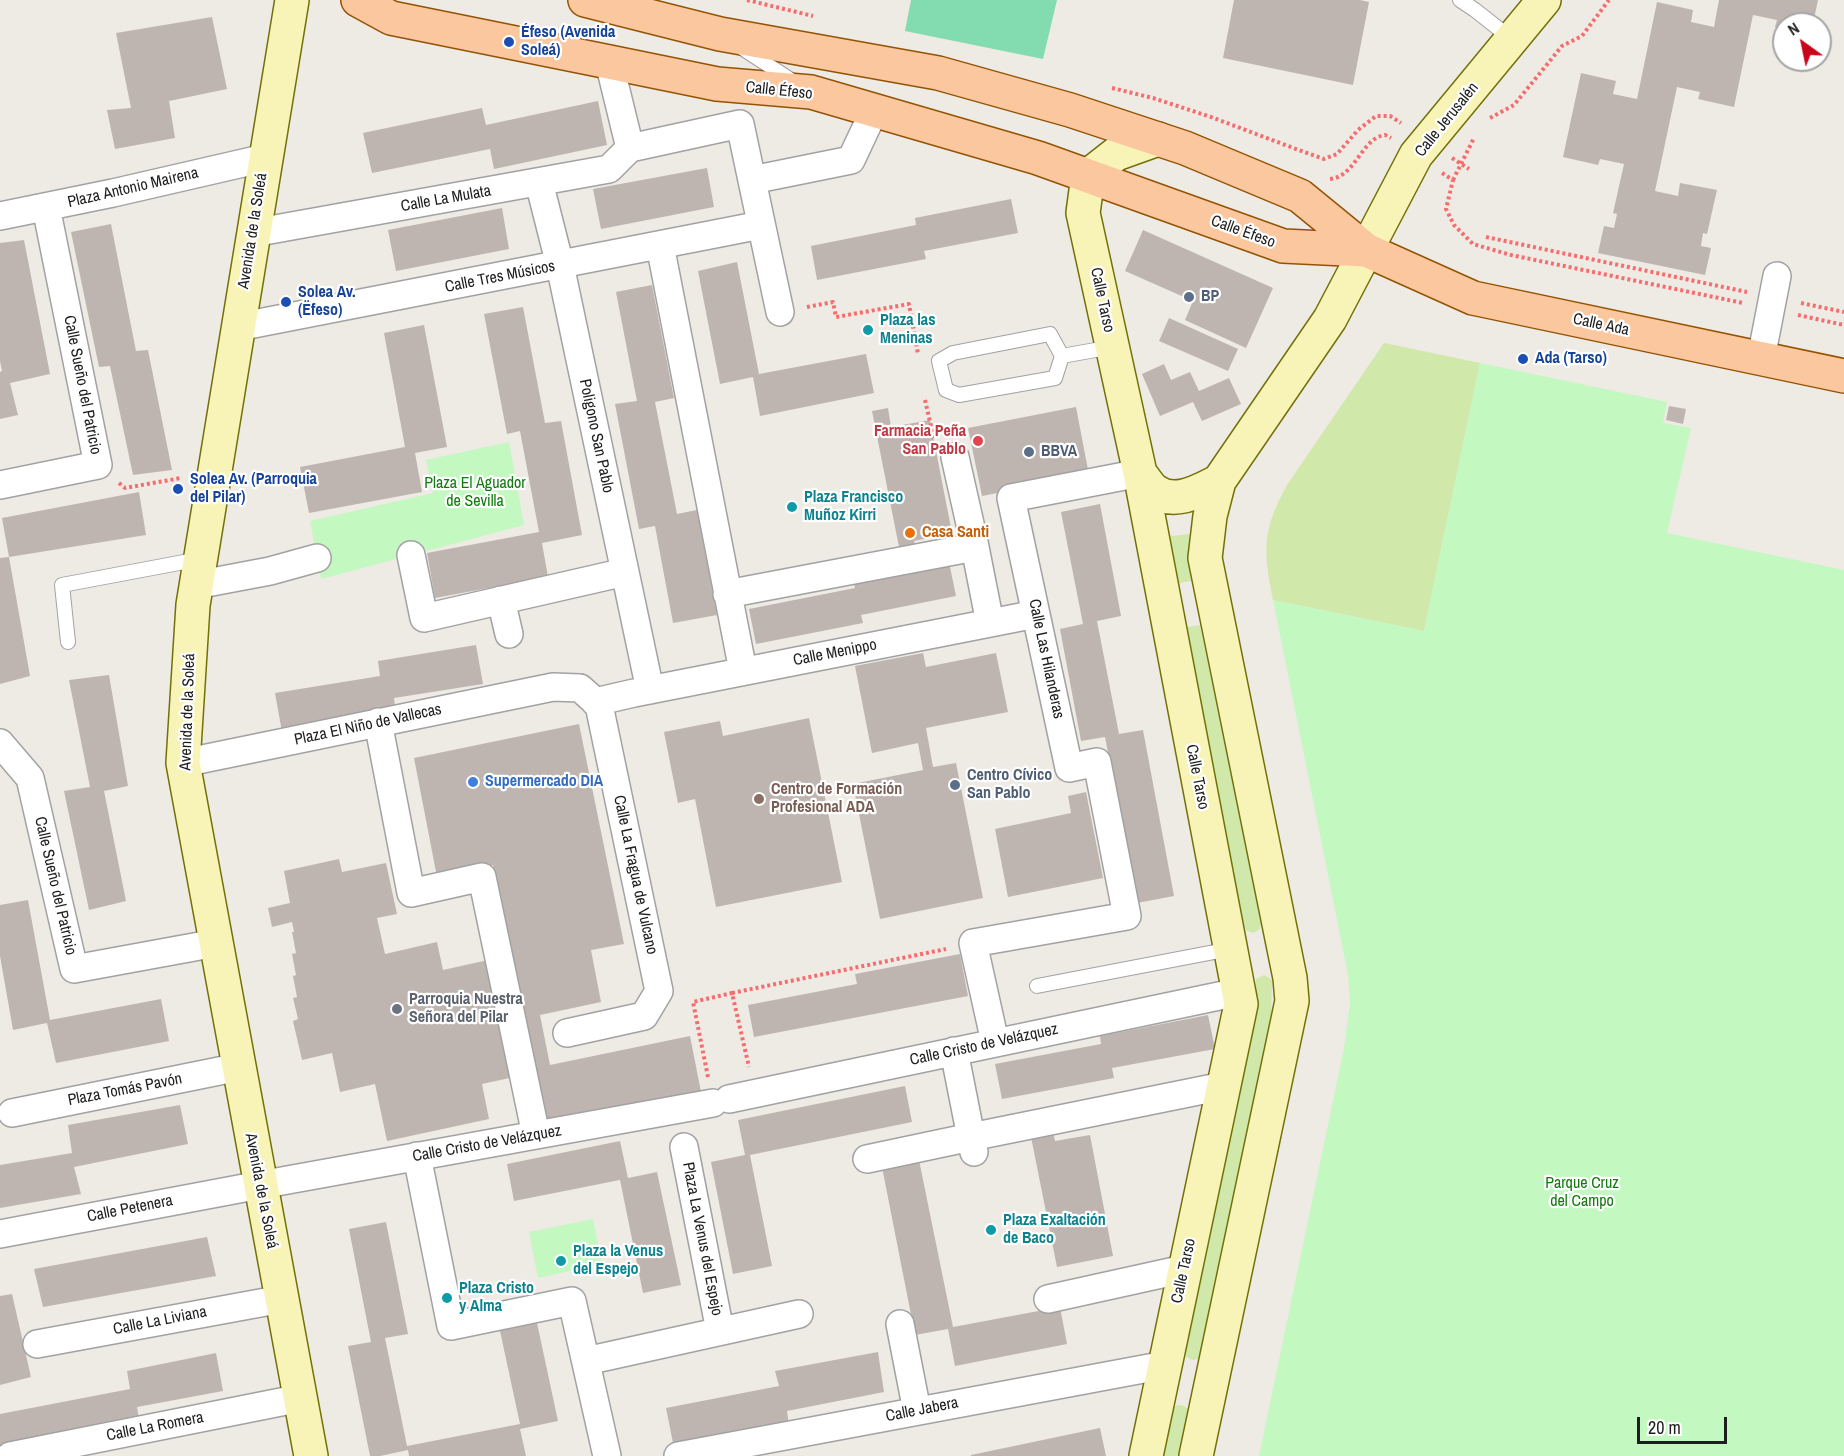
<!DOCTYPE html>
<meta charset="utf-8">
<style>
body{margin:0}
#map{position:relative;width:1844px;height:1456px;overflow:hidden;background:#eeeae4;font-family:"Archivo Narrow",sans-serif}
canvas{display:block}
.north{position:absolute;left:1772px;top:12px;width:60px;height:60px;box-sizing:border-box;background:#fff;border:2px solid #a5a5a5;border-radius:50%;rotate:327deg;font-size:16px;font-weight:700;line-height:24px;text-align:center;color:#1e1e1e}
.north::after{content:'';display:block;margin:auto;width:21px;height:27px;background:#c7051b;clip-path:polygon(50% 0,100% 100%,50% 72%,0 100%)}
.scale{position:absolute;left:1637px;top:1417px;width:90px;height:27px;box-sizing:border-box;border:3px solid #1e1e1e;border-top:0;padding-left:8px;font-size:18px;line-height:21px;white-space:nowrap;color:#1e1e1e;-webkit-text-stroke:4px #fff;paint-order:stroke}
</style>
<div id="map">
<canvas width="1844" height="1456"></canvas>
<div class="north">N</div>
<div class="scale">20 m</div>
</div>
<script>
const ctx = document.querySelector('canvas').getContext('2d');
ctx.lineJoin = 'round';
function paint(path, color) { ctx.fillStyle = color; ctx.fill(path, 'evenodd'); }
function trace(path, color, width, dash) { ctx.strokeStyle = color; ctx.lineWidth = width; ctx.lineCap = dash ? 'butt' : 'round'; ctx.setLineDash(dash || []); ctx.stroke(path); }
function write(font, color, halo, rows, align = 'center') {
  ctx.font = font + ' "Archivo Narrow",sans-serif'; ctx.lineWidth = 4.5; ctx.setLineDash([]); ctx.textBaseline = 'middle'; ctx.strokeStyle = halo; ctx.fillStyle = color; for (const [text, x, y, turn = 0] of rows) {
    ctx.save(); ctx.translate(x, y); ctx.rotate((+turn || 0) * Math.PI / 180); ctx.textAlign = isNaN(turn) ? turn : align; if (halo) ctx.strokeText(text, 0, 0); ctx.fillText(text, 0, 0); ctx.restore();
  }
}
paint(new Path2D(`
 M1384,343l96,20 -56,268 -151,-31c-10,-51 -11,-69 14,-115z
 M1164,533l9,3 16,-2v22l2,25 -17,3z
 M1200,625l61,299 -2,6 -6,3 -6,-2 -3,-5 -61,-298z
 M1264,975l8,5 -1,40 -69,333 -3,6 -6,1 -7,-3 -1,-8 70,-350 1,-20z
 M1177,1405c7,0 9,1 12,7l-9,44h-18l10,-44 1,-4z`), '#d0e8aa');
paint(new Path2D(`
 M1480,363l187,39 -4,21 28,5 -24,105 177,37v886h-585l85,-408 6,-46 -2,-27 -75,-375 151,31z
 M509,442l15,83 -203,54 -11,-58 123,-28 -7,-33z
 M593,1219l9,45 -64,14 -9,-46z`), '#c3f8c1');
paint(new Path2D(`
 M911,0h146l-14,59 -138,-28z`), '#83dcaf');
paint(new Path2D(`
 M1234,0h126l9,2 -16,83 -130,-27z
 M1719,0h99l-5,24h-29v5l-9,-2 2,-7 -24,-5 -19,92 -36,-8 2,-7 -23,-5 -22,104 23,5 2,-13 37,7 -10,44 -4,-1 -2,13 10,2 -6,27 -107,-22 6,-27 10,2 3,-14 -4,-1 11,-49 -24,-5 -2,6 -35,-8 18,-84 35,8 -3,13 24,5 20,-97 36,8 -2,12 23,5z
 M212,17l15,72 -58,12 6,37 -60,11 -8,-39 24,-2 -15,-75z
 M598,101l9,44 -113,24 -4,-20 -118,24 -9,-40 119,-25 4,17z
 M707,168l7,39 -113,22 -8,-40z
 M1011,199l7,34 -94,18 2,8 -109,21 -6,-34 105,-21 -1,-7z
 M502,208l7,41 -113,22 -8,-41z
 M111,224l25,127 12,-1 24,120 -39,5 -23,-109 -11,1 -28,-135z
 M1143,230l130,58 -27,60 -61,-28 8,-19 -68,-30z
 M24,240l26,134 -40,9 8,32 -18,4v-47l2,-1 -2,-10v-118z
 M737,262l22,112 107,-20 8,39 -114,23 -7,-39 -33,7 -22,-113z
 M652,285l22,113 -19,4 22,112 20,-4 20,105 -44,8 -18,-97 -16,3 -24,-125 22,-3 -21,-109z
 M523,307l22,116 16,-2 21,114 -40,8 6,34 -113,21 -8,-45 112,-21 -19,-101 -13,3 -23,-120z
 M1169,318l69,31 -10,22 -69,-30z
 M424,325l23,122 -32,6 7,39 -113,21 -9,-46 105,-20 -21,-114z
 M1164,364l7,16 19,-8 9,19 30,-13 12,26 -39,17 -9,-19 -33,14 -18,-42z
 M1669,406l17,3 -3,15 -17,-4z
 M1076,407l13,68 -107,21 -14,-68z
 M888,408l3,19 39,-7 22,113 -38,8 2,7 -16,4 -28,-141z
 M139,492l7,43 -137,22 -7,-39z
 M1100,504l21,112 -24,5 22,113 24,-4 31,166 -37,7 -32,-166 -24,4 -21,-112 23,-5 -22,-112z
 M9,557l21,119 -30,8v-126z
 M949,562l7,34 -95,19 2,8 -107,21 -7,-35 106,-21 -2,-8z
 M476,645l7,39 -89,14 2,15 -114,19 -7,-39 105,-17 -2,-15z
 M923,653l3,14 70,-14 12,59 -82,16 7,39 23,-4 27,135 -103,21 -27,-135 70,-14 -5,-27 -46,10 -17,-87z
 M109,675l19,111 -24,5 22,110 -37,9 -25,-119 26,-4 -21,-107z
 M809,718l33,164 -126,25 -21,-108 -17,4 -14,-71 56,-11 3,15z
 M579,724l45,220 -33,6 10,52 -61,13 10,50 140,-29 11,56 -155,32 -53,-259 -56,12 -23,-119z
 M1086,792l17,86 -95,19 -13,-68 76,-16 -3,-17z
 M339,859l3,13 44,-9 11,51 -20,4 8,36 52,-12 6,28 45,-10 26,117 -32,7 7,35 -102,22 -12,-57 -35,8 -8,-39 -30,7 -9,-39 5,-2 -5,-21 4,-1 -4,-21 3,-1 -4,-21 4,-1 -4,-21h2l-2,-10 -20,5 -4,-19 22,-5 -6,-32z
 M28,900l22,120 111,-21 8,42 -113,22 -9,-40 -34,7 -13,-74v-51z
 M960,954l8,42 -214,41 -6,-32 109,-21 -2,-10z
 M1208,1015l7,34 -103,19 2,10 -112,21 -7,-35 106,-20 -1,-8z
 M905,1086l7,36 -162,33 22,111 -39,8 -22,-112 34,-7 -7,-35z
 M180,1105l8,39 -114,23 7,27 -81,14v-43l72,-12 -4,-28z
 M1051,1123l4,18 35,-6 23,121 -56,11 -28,-140z
 M620,1141l8,37 29,-6 24,113 -38,8 -23,-113 -106,21 -7,-37z
 M919,1160l34,167 107,-20 7,37 -112,22 -7,-37 -33,6 -33,-168z
 M386,1222l22,112 -23,4 22,108 113,-22 -23,-107 37,-8 24,112 -38,8 6,27h-117l-1,-6 -28,6h-10l-22,-110 23,-4 -22,-113z
 M207,1237l9,39 -173,31 -9,-38z
 M12,1294l19,83 -31,8v-89z
 M878,1352l6,40 -97,19 2,14 -115,23 -8,-40 113,-22 -4,-15z
 M216,1353l7,38 -86,16 3,17 -140,27v-37l130,-25 -3,-18z
 M1100,1428l6,28h-135v-1z`), '#bfb5b0');
const lane = new Path2D(`
 M1460,0l15,10 38,30
 M742,48l52,34
 M1050,334l12,22 -7,22 -96,17 -13,-5 -7,-29 14,-8z
 M1062,356l50,-9
 M68,642l-6,-57 138,-26
 M1037,986l193,-37`);
const street = new Path2D(`
 M609,62l21,86
 M630,148l110,-24 40,188
 M752,180l99,-20 23,-49
 M539,182l21,83 90,425
 M0,216l113,-23 152,-35
 M253,233l356,-64 21,-21
 M660,245l83,426
 M238,327l523,-102
 M1761,358l16,-82
 M955,457l18,80 17,86
 M0,485l98,-20 -52,-258
 M411,555l13,63 201,-46
 M196,585l74,-14 47,-13
 M727,594l248,-47
 M501,600l8,34
 M595,702l39,-9 402,-79
 M378,722l33,171 71,-16 54,258
 M0,743l30,35 44,191 142,-26
 M183,763l370,-76 27,1 19,17 60,286 -15,25 -77,17
 M995,1042l-22,-99 154,-27 -30,-154 -28,6 -58,-270 129,-25
 M729,1099l509,-107
 M12,1113l227,-46
 M684,1147l36,184
 M974,1152l-3,-15 252,-51
 M417,1156l34,170 121,-25 35,155
 M867,1159l104,-22 -17,-86
 M0,1234l260,-49 453,-82
 M1048,1299l136,-30
 M900,1324l17,87
 M37,1344l245,-45
 M586,1361l213,-47
 M10,1456l291,-58
 M678,1456l487,-91`);
const secondary = new Path2D(`
 M292,0l-99,605 -10,158 128,693
 M1140,473c4,5 9,14 15,18 20,15 46,-1 64,-10
 M1146,1456l95,-452 -101,-531 -57,-260 5,-37 28,-22 42,-15
 M1196,1456l96,-455 -2,-23 -85,-420 5,-42 9,-35 111,-162 86,-164 128,-155`);
const primary = new Path2D(`
 M358,0l33,18 218,44 108,22 94,8 227,66 245,88 83,4
 M585,0l135,34 218,39 132,37 115,38 115,48 66,54 107,48 371,78`);
trace(lane, '#a2a2a2', 16);
trace(street, '#a2a2a2', 30);
trace(secondary, '#727107', 36);
trace(primary, '#945303', 36);
trace(new Path2D(`
 M747,0l66,16
 M1112,88l41,10 58,19 93,35 20,7 13,-5 21,-24 18,-14h14l11,7
 M1490,118l24,-13 48,-59 20,-10 27,-36
 M1452,158l17,11
 M1442,173l11,7 -7,29 8,16 19,19 38,11 232,48
 M1330,179c22,-2 29,-30 46,-41 3,-2 6,-2 9,-3l6,3
 M1453,180l21,-42
 M1486,237l261,55
 M1801,303l43,9
 M807,307l26,-5 3,15 73,-13 9,50
 M1798,315l46,10
 M925,400l9,39
 M119,483l6,5 56,-10
 M732,993l214,-44
 M708,1077l-15,-75 39,-9 17,74`), '#f66d6f', 4, [3, 3]);
trace(lane, '#fff', 14);
trace(street, '#fff', 27);
trace(secondary, '#f8f4b8', 33);
trace(primary, '#fac79e', 33);
for (const [x, y, r, color] of [
 [509,42,6,"#1a4fb4"],
 [1189,297,6,"#5c6f8a"],
 [286,302,6,"#1a4fb4"],
 [868,330,6,"#0f9aa8"],
 [1523,359,6,"#1a4fb4"],
 [978,441,6,"#e0444e"],
 [1029,452,6,"#5c6f8a"],
 [178,489,6,"#1a4fb4"],
 [792,507,6,"#0f9aa8"],
 [910,533,6,"#e8710a"],
 [473,782,6,"#3f7fe0"],
 [955,785,6,"#5c6f8a"],
 [759,799,6,"#8d6e63"],
 [397,1009,6,"#6b7280"],
 [991,1230,6,"#0f9aa8"],
 [561,1261,6,"#0f9aa8"],
 [447,1298,6,"#0f9aa8"]
]) { const dot = new Path2D(); dot.arc(x, y, r, 0, 2 * Math.PI); ctx.fillStyle = color; ctx.fill(dot); trace(dot, '#fff', 2); }
write('bold 16px', '#164399', '#fff', [
 ["Éfeso (Avenida",521,33],
 ["Soleá)",521,51],
 ["Solea Av.",298,293],
 ["(Ëfeso)",298,311],
 ["Ada (Tarso)",1535,359],
 ["Solea Av. (Parroquia",190,480],
 ["del Pilar)",190,498]
], 'left');
write('16px', '#1e1e1e', '#fff', [
 ["Calle Éfeso",779,91,6],
 ["Calle Jerusalén",1447,120,-51],
 ["Plaza Antonio Mairena",133,188,-13],
 ["Calle La Mulata",446,199,-10],
 ["Avenida de la Soleá",253,231,-81],
 ["Calle Éfeso",1243,232,20],
 ["Calle Tres Músicos",500,277,-11],
 ["Calle Tarso",1102,300,78],
 ["Calle Ada",1601,325,12],
 ["Calle Sueño del Patricio",82,385,79],
 ["Poligono San Pablo",596,436,78],
 ["Calle Menippo",835,653,-11],
 ["Calle Las Hilanderas",1046,659,78],
 ["Avenida de la Soleá",188,712,-88],
 ["Plaza El Niño de Vallecas",368,725,-12],
 ["Calle Tarso",1197,777,79],
 ["Calle La Fragua de Vulcano",635,875,78],
 ["Calle Sueño del Patricio",55,886,77],
 ["Calle Cristo de Velázquez",984,1045,-12],
 ["Plaza Tomás Pavón",125,1090,-11],
 ["Calle Cristo de Velázquez",487,1144,-10],
 ["Avenida de la Soleá",261,1191,79],
 ["Calle Petenera",130,1209,-11],
 ["Plaza La Venus del Espejo",702,1239,79],
 ["Calle Tarso",1184,1271,-78],
 ["Calle La Liviana",160,1321,-11],
 ["Calle Jabera",922,1410,-11],
 ["Calle La Romera",155,1427,-11]
]);
write('bold 16px', '#4e5e75', '#fff', [
 ["BP",1201,297],
 ["BBVA",1041,452],
 ["Centro Cívico",967,776],
 ["San Pablo",967,794]
], 'left');
write('bold 16px', '#0d838f', '#fff', [
 ["Plaza las",880,321],
 ["Meninas",880,339],
 ["Plaza Francisco",804,498],
 ["Muñoz Kirri",804,516],
 ["Plaza Exaltación",1003,1221],
 ["de Baco",1003,1239],
 ["Plaza la Venus",573,1252],
 ["del Espejo",573,1270],
 ["Plaza Cristo",459,1289],
 ["y Alma",459,1307]
], 'left');
write('bold 16px', '#be3a42', '#fff', [
 ["Farmacia Peña",966,432],
 ["San Pablo",966,450]
], 'right');
write('16px', '#11790e', '#fff', [
 ["Plaza El Aguador",475,484],
 ["de Sevilla",475,502],
 ["Parque Cruz",1582,1184],
 ["del Campo",1582,1202]
]);
write('bold 16px', '#c56008', '#fff', [
 ["Casa Santi",922,533]
], 'left');
write('bold 16px', '#366cbe', '#fff', [
 ["Supermercado DIA",485,782]
], 'left');
write('bold 16px', '#785e54', '#fff', [
 ["Centro de Formación",771,790],
 ["Profesional ADA",771,808]
], 'left');
write('bold 16px', '#5b616d', '#fff', [
 ["Parroquia Nuestra",409,1000],
 ["Señora del Pilar",409,1018]
], 'left');
</script>
